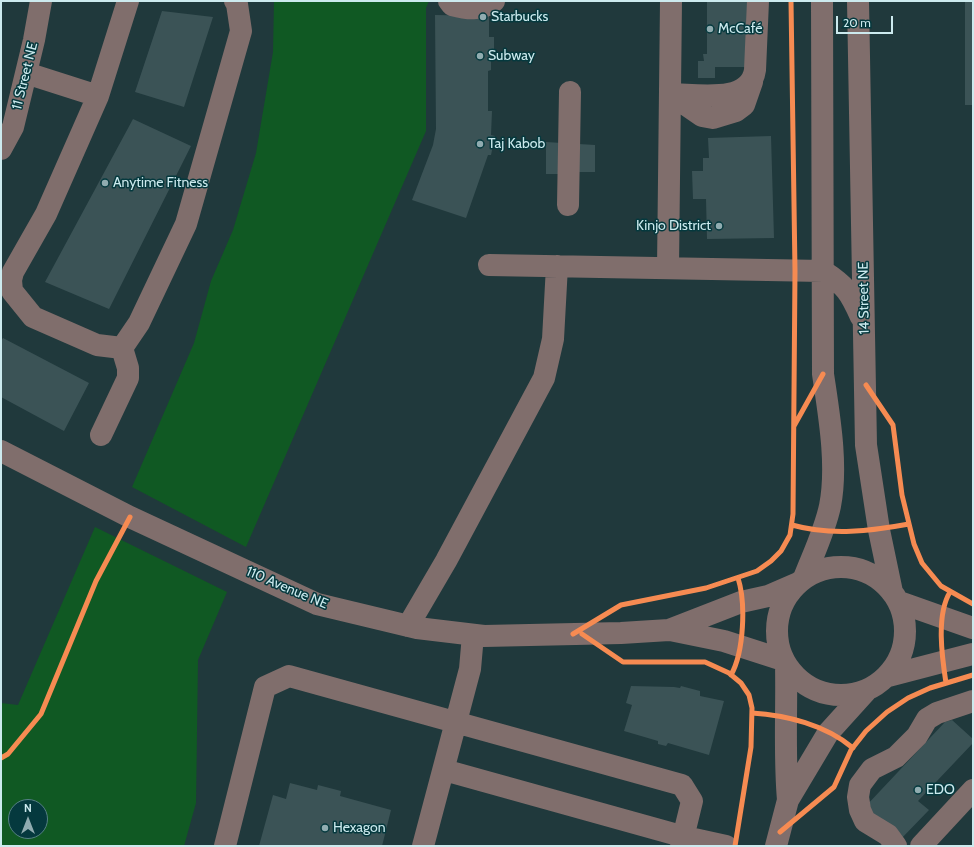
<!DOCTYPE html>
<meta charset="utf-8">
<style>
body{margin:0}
#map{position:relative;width:974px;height:847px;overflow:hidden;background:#20393c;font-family:Cabin,sans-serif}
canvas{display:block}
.frame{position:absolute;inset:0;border:2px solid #cceaee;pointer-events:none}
.north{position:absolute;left:8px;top:799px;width:40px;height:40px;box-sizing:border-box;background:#05393e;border:1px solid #558084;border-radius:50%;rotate:0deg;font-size:11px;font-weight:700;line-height:16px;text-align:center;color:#cceaee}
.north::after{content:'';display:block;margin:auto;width:14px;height:18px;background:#90acb0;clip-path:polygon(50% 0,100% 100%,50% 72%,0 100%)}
.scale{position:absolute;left:836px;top:16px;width:57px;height:18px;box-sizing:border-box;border:2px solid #cceaee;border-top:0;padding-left:5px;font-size:12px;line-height:14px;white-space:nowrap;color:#cceaee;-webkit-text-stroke:3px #05393e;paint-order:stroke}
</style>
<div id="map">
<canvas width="974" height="847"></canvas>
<div class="frame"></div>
<div class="north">N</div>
<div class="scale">20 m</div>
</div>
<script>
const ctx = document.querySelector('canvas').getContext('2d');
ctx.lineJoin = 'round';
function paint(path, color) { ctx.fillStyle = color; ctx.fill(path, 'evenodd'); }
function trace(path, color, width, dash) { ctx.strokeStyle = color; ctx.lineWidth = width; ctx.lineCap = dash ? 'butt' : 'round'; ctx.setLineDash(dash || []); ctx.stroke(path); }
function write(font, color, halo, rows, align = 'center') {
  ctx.font = font + ' Cabin,sans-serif'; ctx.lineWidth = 3; ctx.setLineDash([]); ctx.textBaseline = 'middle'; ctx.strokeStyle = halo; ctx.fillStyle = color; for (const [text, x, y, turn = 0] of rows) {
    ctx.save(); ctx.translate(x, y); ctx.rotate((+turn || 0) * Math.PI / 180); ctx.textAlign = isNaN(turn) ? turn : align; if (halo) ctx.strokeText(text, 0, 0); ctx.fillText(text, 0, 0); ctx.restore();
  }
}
paint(new Path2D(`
 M274,1h155l-3,7v123l-180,416 -114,-60 62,-144 17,-62 22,-51 23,-77 17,-101z
 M95,527l132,65 -29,68 -2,143 -12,43h-183v-143l17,2zM16,807h24v24h-24z`), '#105923');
paint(new Path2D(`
 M707,1h45l-5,66h-32v11h-17v-17h6l-1,-7h4z
 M965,1h8v104h-8z
 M162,11l51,6 -29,90 -49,-15z
 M435,15l54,1v21h5v19l-3,2v12l-3,1v40h4l-1,24 4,1 -4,19h-3l-22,63 -54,-18 21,-55 3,-16z
 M133,119l58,27 -82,163 -64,-27z
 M771,136l3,102 -67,1 -1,-40h-13l-1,-28h11v-13h6l-1,-20z
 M546,142l49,3v27h-31v2h-18z
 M3,338l86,45 -25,48 -63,-34v-56z
 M631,686l43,1 6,1 1,-2 19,5v5l24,5 -15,54 -41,-12 -2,3 -8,-2v-3l-34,-10 8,-26 -6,-2z
 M952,720l21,19v4l-55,58 11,9 -29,30 -35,-33 80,-85z
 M290,783l27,7 1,-5 23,6 -1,5 51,14 -9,36h-123l14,-51 13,4z`), '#3b5356');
trace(new Path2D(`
 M449,1l3,4c15,4 29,6 42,-4
 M858,1l8,444 13,85 13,62
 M26,73l72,23 30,-95
 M670,94c26,0 80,11 85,-24l3,-69
 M670,94l32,22 11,2 23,-7 8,-6 8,-23
 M98,96l-52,118 -33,58 -2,8 1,11 21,26 64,28 25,3 17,-25 47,-99 55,-193 -4,-27 -2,-3
 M1,149l12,-22 21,-87 7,-39
 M568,205l2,-113
 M489,265l334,6c23,15 27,21 38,46
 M668,268l3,-267
 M101,435l27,-57v-10l-6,-20
 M1,451l129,66 187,87 100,24 67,8 137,-3 48,-3 72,-28 27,-6 30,-13
 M777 631a64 64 0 1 1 128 0a64 64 0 1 1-128 0Z
 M804,578c9,-23 21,-48 26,-72 8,-41 -1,-91 -7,-132l-1,-373
 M899,602l74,26
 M408,626l38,-65 98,-183 9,-39 4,-73
 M670,630l54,11 59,19
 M786,665c1,45 -2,90 2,135
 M888,676l85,-22
 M444,770l241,67 41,9
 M225,846l40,-159 24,-11 393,109 10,16 -11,45
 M423,846l47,-177 3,-34
 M776,846l12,-46 40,-67 38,-42
 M896,846l-8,-11 -23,-14 -5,-11 -2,-13 2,-12 12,-16 24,-12 21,-21 10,-17 10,-6 36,-12
 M921,846l52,-56`), '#806e6c', 22);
trace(new Path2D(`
 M866,385l27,40 9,70 12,49 8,19 19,23 32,18
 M794,426l29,-52
 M792,525c39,11 79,6 117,-1
 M573,634l48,-29 85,-17 51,-17 14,-10 10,-10 9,-16 3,-21 2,-243 -4,-270
 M582,634l41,28h82l24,11 12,10 8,12 3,13 -1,39 -16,99
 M731,675c13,-23 15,-72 7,-97
 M946,683c-4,-26 -10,-68 4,-91
 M752,713c34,2 74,12 101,35
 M1,758l7,-4 33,-40 55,-133 34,-64
 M780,832l54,-45 17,-37 15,-19 21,-19 21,-14 22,-10 43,-13`), '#f68b52', 5);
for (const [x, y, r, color] of [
 [483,17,4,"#90acb0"],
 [710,29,4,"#90acb0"],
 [480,56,4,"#90acb0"],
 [480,144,4,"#90acb0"],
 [105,183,4,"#90acb0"],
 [719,226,4,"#90acb0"],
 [918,790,4,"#90acb0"],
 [325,828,4,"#90acb0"]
]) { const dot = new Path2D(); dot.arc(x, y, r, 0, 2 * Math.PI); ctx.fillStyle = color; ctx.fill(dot); trace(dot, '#05393e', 1.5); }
write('14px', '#cceaee', '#05393e', [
 ["Starbucks",491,17],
 ["McCafé",718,29],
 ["Subway",488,56],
 ["Taj Kabob",488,144],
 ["Anytime Fitness",113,183],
 ["Kinjo District",711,226,"right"],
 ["EDO",926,790],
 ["Hexagon",333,828]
], 'left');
write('14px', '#cceaee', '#05393e', [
 ["11 Street NE",25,76,-76],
 ["14 Street NE",864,298,-91],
 ["110 Avenue NE",287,588,23]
]);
</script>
